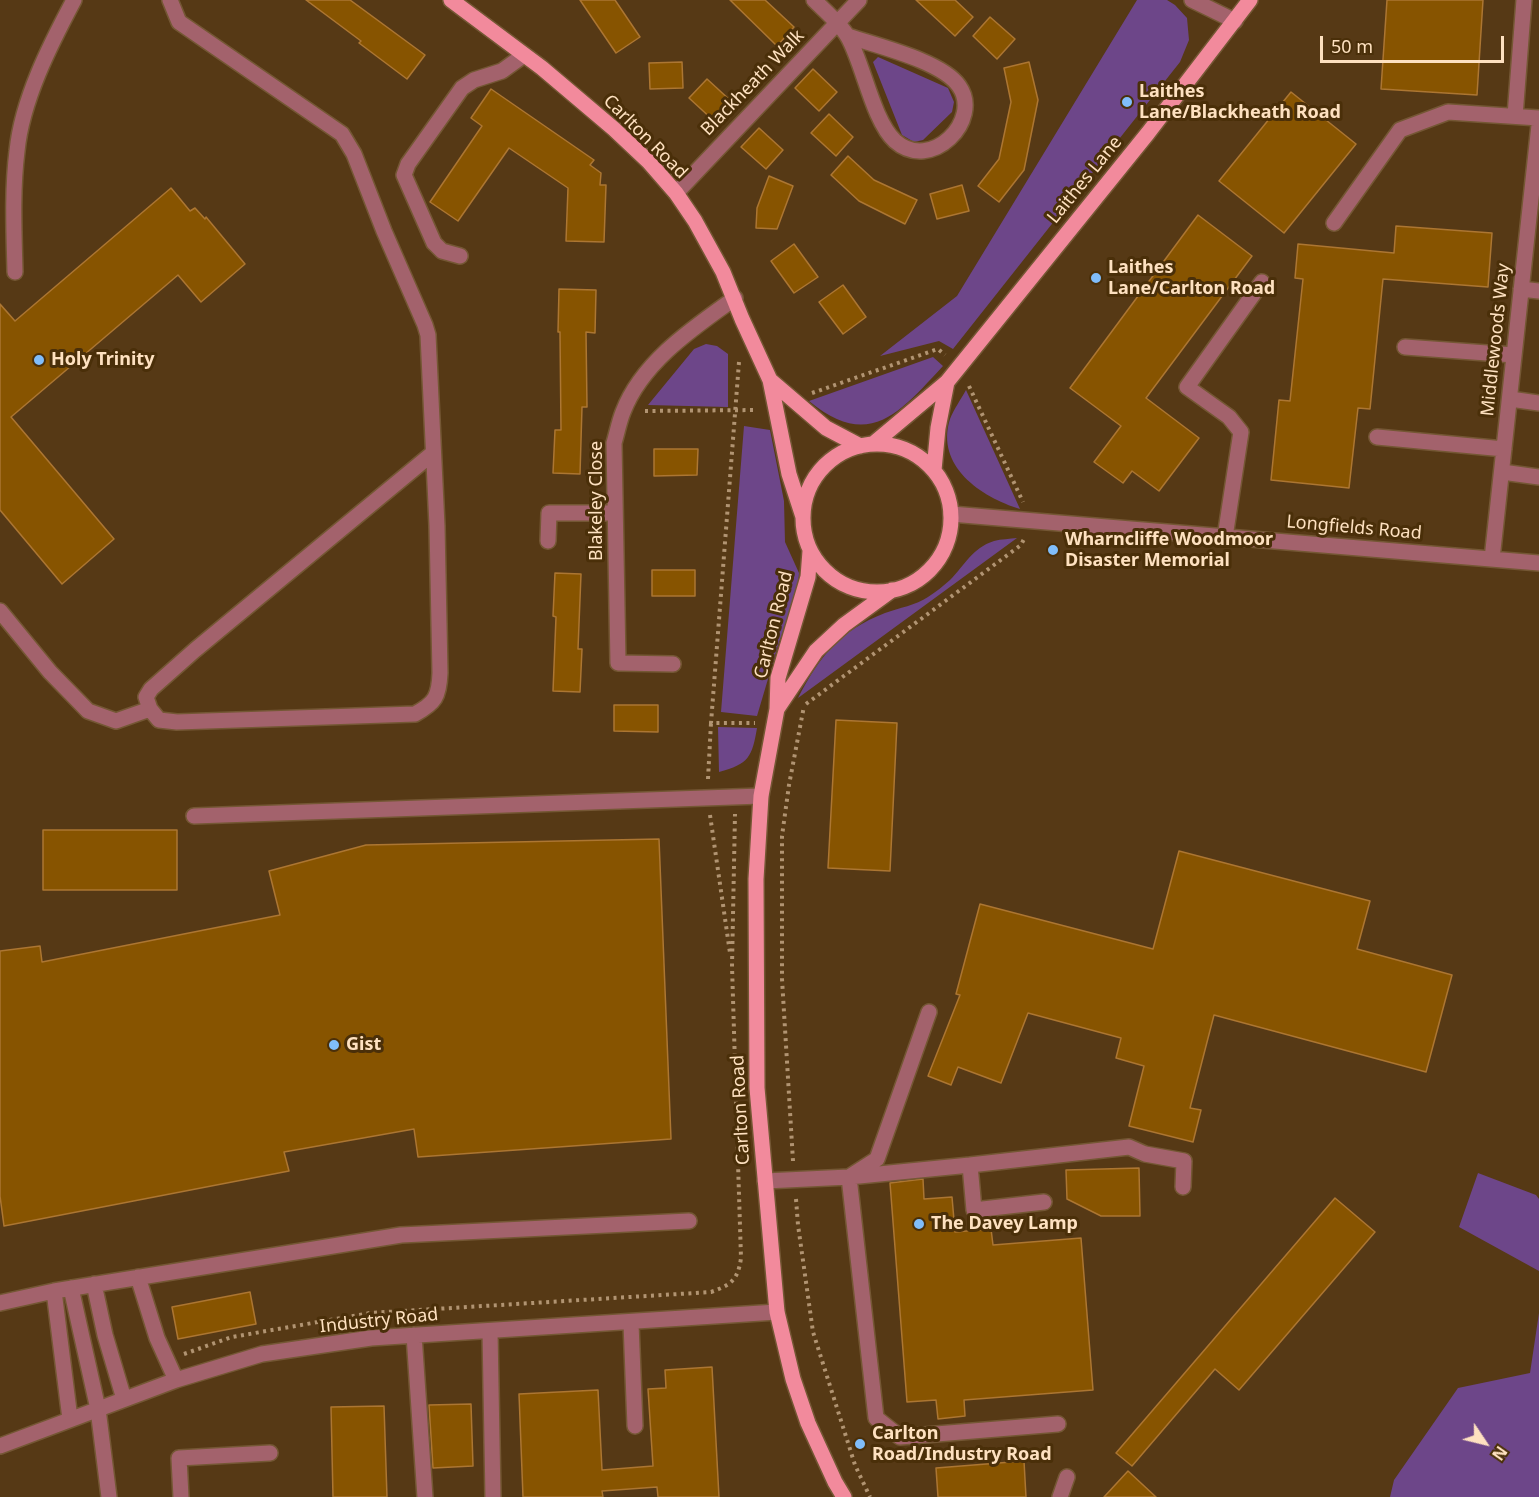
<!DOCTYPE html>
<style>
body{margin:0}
#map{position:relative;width:1539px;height:1497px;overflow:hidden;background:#563915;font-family:"Noto Sans",sans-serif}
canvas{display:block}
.north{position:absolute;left:1455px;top:1413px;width:60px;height:60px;-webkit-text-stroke:4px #4a2f09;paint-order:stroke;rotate:125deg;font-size:16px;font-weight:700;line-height:24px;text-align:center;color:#fee1c0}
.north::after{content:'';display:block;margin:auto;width:21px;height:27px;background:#fee1c0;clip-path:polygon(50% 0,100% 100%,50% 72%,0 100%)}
.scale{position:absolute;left:1320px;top:36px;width:184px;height:27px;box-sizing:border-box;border:3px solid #fee1c0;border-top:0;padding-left:8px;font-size:18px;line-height:21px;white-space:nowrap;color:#fee1c0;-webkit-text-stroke:4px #4a2f09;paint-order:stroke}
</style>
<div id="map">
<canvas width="1539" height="1497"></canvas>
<div class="north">N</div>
<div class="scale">50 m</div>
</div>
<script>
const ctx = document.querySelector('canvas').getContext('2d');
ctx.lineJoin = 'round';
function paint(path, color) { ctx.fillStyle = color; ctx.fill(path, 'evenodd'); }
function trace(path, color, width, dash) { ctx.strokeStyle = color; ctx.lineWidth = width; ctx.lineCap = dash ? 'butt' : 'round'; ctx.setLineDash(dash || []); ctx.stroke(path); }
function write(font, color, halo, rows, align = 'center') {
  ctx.font = font + ' "Noto Sans",sans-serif'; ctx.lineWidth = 6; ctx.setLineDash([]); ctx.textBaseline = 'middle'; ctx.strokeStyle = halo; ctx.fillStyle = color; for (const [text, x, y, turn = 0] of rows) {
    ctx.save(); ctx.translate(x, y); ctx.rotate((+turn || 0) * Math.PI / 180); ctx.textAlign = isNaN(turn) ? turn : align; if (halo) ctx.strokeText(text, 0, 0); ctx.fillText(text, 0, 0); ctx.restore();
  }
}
paint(new Path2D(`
 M1137,0h30l8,5 12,13 2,22 -9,22 -227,287 -14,-8 -59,15 77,-60z
 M878,57l70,31 6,14 -2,10 -29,28 -9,2 -12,-7 -29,-73z
 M706,344l11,2 11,8v53l-80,-2 46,-56z
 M933,357l10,9c-42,45 -73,86 -134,35z
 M966,390l54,119c-39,-12 -85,-43 -70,-90 4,-10 11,-20 16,-29z
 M744,426l26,4 14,71 1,41 14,31 -2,26 -18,43 -22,74 -36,-4z
 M1017,538l-219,160c22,-42 41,-67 87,-85 14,-5 31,-8 43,-16 8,-5 15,-11 22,-17 15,-15 22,-32 44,-39 7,-2 16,-2 23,-3z
 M718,727l39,1c-5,29 -8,36 -38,44z
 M1478,1173l58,22 3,4v72l-80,-44z
 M1539,1313v184h-149l4,-17 64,-92 72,-15z`), '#6d4689');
const building = new Path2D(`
 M306,0h44l75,55 -18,24 -48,-36 2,-2z
 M580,0h35l25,37 -24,16z
 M730,0h35l29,27 -17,19z
 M916,0h39l18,17 -18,19z
 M1387,0h96l-6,95 -96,-6z
 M990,17l25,22 -18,20 -24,-23z
 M682,62l1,26 -33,1 -1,-26z
 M1029,62l9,38 -14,70 -25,32 -21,-16 21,-27 12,-57 -7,-34z
 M813,69l24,23 -18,19 -24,-23z
 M707,79l24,22 -17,20 -25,-23z
 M491,89l103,71 -4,5 11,8 -1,12h6l-2,57 -38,-1 2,-53 -59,-40 -51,73 -28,-19 52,-76 -11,-8z
 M1291,92l65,52 -72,89 -65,-52z
 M829,114l24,23 -17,19 -25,-23z
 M759,128l24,22 -17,19 -25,-22z
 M848,156l26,24 43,20 -12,24 -46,-23 -28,-26z
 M769,176l24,10 -16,43 -21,-1 1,-20z
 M962,185l7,26 -32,8 -7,-25z
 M171,188l19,23 5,-3 10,11 1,-2 39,47 -44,38 -23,-27 -167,142 103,122 -52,45 -62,-74v-206l15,17z
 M1198,215l54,41 -106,142 53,40 -40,53 -27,-20 -9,12 -29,-21 27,-36 -51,-38z
 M1396,226l96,7 -4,54 -105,-8 -13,130 -12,-1 -9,80 -78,-8 8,-80 11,1 13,-122 -8,-1 3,-34 96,9z
 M794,244l24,33 -24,16 -23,-32z
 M843,285l23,32 -23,17 -24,-32z
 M559,289l37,1 -1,43 -9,-1 1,75h-5l-2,67 -27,-1 2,-43h6l-1,-98h-2z
 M654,449h44l-1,26 -43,1z
 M652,570h43v26h-43z
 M555,573l26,1 -3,75h4l-2,43 -27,-1 3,-74 -3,-1z
 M614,705h44v27l-44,-1z
 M836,720l61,3 -7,148 -62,-3z
 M43,830h134v60h-134z
 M659,839l12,300 -253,18 -4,-28 -130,23 5,19 -285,55 -4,-30v-245l40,-5 2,16 238,-47 -11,-44 97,-26z
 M1179,851l191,50 -13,48 95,26 -26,97 -212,-57 -24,93 11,2 -8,32 -64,-16 15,-60 -28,-8 5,-20 -93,-25 -27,70 -43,-16 -7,18 -23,-9 32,-81 -4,-1 24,-90 173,45z
 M1139,1168l1,48h-39l-34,-17 -1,-29z
 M923,1179l1,20 28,-2 3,35 36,-3 2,16 88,-7 12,152 -129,10 1,16 -27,3 -2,-19 -29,2 -17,-219z
 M1335,1198l40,34 -136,158 -24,-21 -83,97 -16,-13z
 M250,1292l6,32 -78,15 -6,-32z
 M712,1367l7,130h-61l-1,-10 -55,4 1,6h-80l-4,-103 79,-4 4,80 51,-4 -5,-77 18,-1 -1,-18z
 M471,1404l2,62 -40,2 -4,-63z
 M384,1406l3,91h-54l-2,-90z
 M1024,1461l2,36h-88l-2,-29z
 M1128,1471l28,26h-52z`);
paint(building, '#875400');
trace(building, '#ac7632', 1.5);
const minor = new Path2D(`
 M170,0l9,22 163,112 12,20 30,77 41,94 3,10 9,191 3,147c-1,24 -5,30 -25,41l-238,8 -18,-2 -9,-11 -4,-12 5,-8 44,-39 238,-197
 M814,0c11,11 26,23 34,37 15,26 25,84 47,104 36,32 88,-21 64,-55 -17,-25 -82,-40 -111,-50
 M1192,0l43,21
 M1515,116l9,-116
 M676,193l183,-193
 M1334,223l66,-93 48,-18 91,6
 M460,256l-18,-5 -8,-8 -30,-68 4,-11 54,-76 12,-8 28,-9 22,-16
 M15,272c-1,-40 -3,-81 2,-121 5,-51 33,-106 57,-151
 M1521,289l18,2
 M1405,347l109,8
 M1510,399l29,4
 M1377,437l127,12
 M1502,472l37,5
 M951,514l588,49
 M1225,537l16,-105 -12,-15 -42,-30 75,-105
 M548,541l1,-28h66
 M1492,559l47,-434
 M0,611l50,61 38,39 28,10 34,-12
 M673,664l-55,-1 -4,-220c3,-10 5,-21 9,-31 19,-50 70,-84 112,-114
 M194,816l567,-20
 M929,1012l-52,147 -28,18 27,241 24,19 158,-13
 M970,1165l159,-18 16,7 39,7 -1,26
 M765,1181l84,-4 121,-12 4,45 70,-8
 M138,1277l19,61 19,42
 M94,1284l11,51 19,64
 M71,1288l27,121 11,88
 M54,1291l347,-56 288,-14
 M0,1303l54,-12 16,128
 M631,1323l4,103
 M490,1331l3,166
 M414,1335l11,162
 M0,1446l176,-66 86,-26 109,-16 406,-26
 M181,1497l-2,-39 91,-5
 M1060,1497l7,-20`);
const major = new Path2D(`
 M451,0l91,68 72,61 35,33 27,31 19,28 28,51 19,47 28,61 19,94 14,43
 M770,380l56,48 34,18
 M873,444l74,-62 201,-249 102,-133
 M803 518a74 74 0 1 1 148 0a74 74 0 1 1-148 0Z
 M934,470l4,-42 9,-46
 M810,551l-2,26 -30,101 -1,31 -16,87 -5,83 1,209 20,224 16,67 15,44 27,59 9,15
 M777,709l39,-58 28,-26 48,-35`);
trace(minor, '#745734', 18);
trace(major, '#745734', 18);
trace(new Path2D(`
 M739,362l-28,361h44
 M969,386l54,116
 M812,393l126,-44 7,6
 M645,411l112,-1
 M806,704l215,-159 3,-6
 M708,779l3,-56
 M710,815l20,138
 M735,1064l-3,-98 3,-152
 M793,1161l-11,-182v-143l7,-51 15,-79
 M796,1199l2,26 15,107 42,133 15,32
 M184,1354l48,-17 138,-24 341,-21c20,-7 27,-12 30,-34l-5,-159`), '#b19472', 4, [3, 4.5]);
trace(minor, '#a3626c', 15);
trace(major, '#f28a9c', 15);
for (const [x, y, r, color] of [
 [1127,102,6,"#80bdfa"],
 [1096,278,6,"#80bdfa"],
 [39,360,6,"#80bdfa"],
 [1053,550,6,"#80bdfa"],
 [334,1045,6,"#80bdfa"],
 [919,1224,6,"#80bdfa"],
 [860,1444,6,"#80bdfa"]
]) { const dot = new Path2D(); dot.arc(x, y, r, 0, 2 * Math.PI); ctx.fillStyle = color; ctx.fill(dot); trace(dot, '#4a2f09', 2); }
write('18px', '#fee1c0', '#4a2f09', [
 ["Blackheath Walk",753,83,-46],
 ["Carlton Road",645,137,45],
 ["Laithes Lane",1085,180,-51],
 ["Middlewoods Way",1496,340,-84],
 ["Blakeley Close",597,501,-90],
 ["Longfields Road",1354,528,5],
 ["Carlton Road",774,625,-76],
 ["Carlton Road",741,1110,-93],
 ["Industry Road",379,1321,-6]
]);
write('bold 18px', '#fee1c0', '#4a2f09', [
 ["Laithes",1139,92],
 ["Lane/Blackheath Road",1139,113],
 ["Laithes",1108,268],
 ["Lane/Carlton Road",1108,289],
 ["Holy Trinity",51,360],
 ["Wharncliffe Woodmoor",1065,540],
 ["Disaster Memorial",1065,561],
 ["Gist",346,1045],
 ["The Davey Lamp",931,1224],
 ["Carlton",872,1434],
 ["Road/Industry Road",872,1455]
], 'left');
</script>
